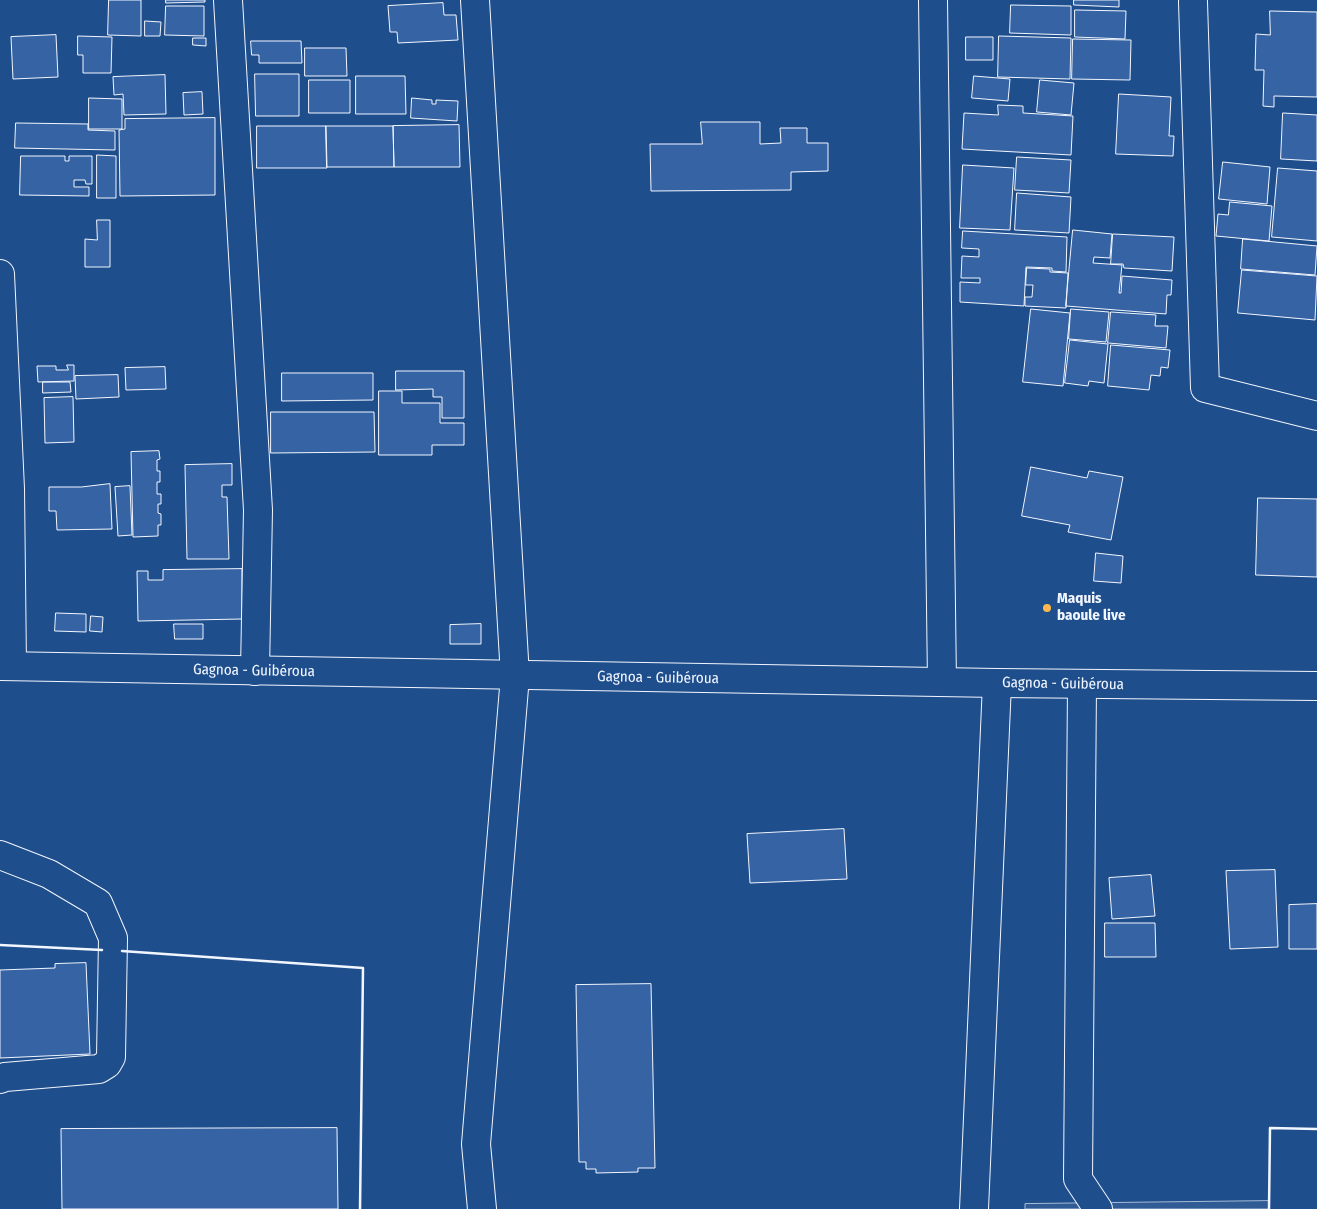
<!DOCTYPE html>
<meta charset="utf-8">
<style>
body{margin:0}
canvas{display:block;background:#1f4e8c}
</style>
<canvas width="1317" height="1209"></canvas>
<script>
const ctx = document.querySelector('canvas').getContext('2d');
ctx.lineJoin = 'round';
function paint(path, color) { ctx.fillStyle = color; ctx.fill(path, 'evenodd'); }
function trace(path, color, width, dash) { ctx.strokeStyle = color; ctx.lineWidth = width; ctx.lineCap = dash ? 'butt' : 'round'; ctx.setLineDash(dash || []); ctx.stroke(path); }
function write(font, color, halo, rows, align = 'center') {
  ctx.font = font + ' "Fira Sans Condensed",sans-serif'; ctx.lineWidth = 4; ctx.setLineDash([]); ctx.textBaseline = 'middle'; ctx.strokeStyle = halo; ctx.fillStyle = color; for (const [text, x, y, turn = 0] of rows) {
    ctx.save(); ctx.translate(x, y); ctx.rotate((+turn || 0) * Math.PI / 180); ctx.textAlign = isNaN(turn) ? turn : align; if (halo) ctx.strokeText(text, 0, 0); ctx.fillText(text, 0, 0); ctx.restore();
  }
}
const built = new Path2D(`
 M1269,1201v8h-244v-5z`);
paint(built, '#305b95');
trace(built, '#a8bbd7', 1);
const building = new Path2D(`
 M109,0h32v36l-33,-1z
 M166,0h39v2l-39,1z
 M1074,0h45v7l-45,-2z
 M443,3l1,12h12l2,25 -60,3 -1,-11h-7l-2,-26z
 M1011,5l60,1v29l-61,-2z
 M166,6h38v30l-39,-1z
 M1075,10l51,1 -1,28 -50,-2z
 M1270,11l47,1v85l-43,-1v11l-11,-1 1,-36h-9l1,-36 14,1z
 M145,21l16,1 -1,14h-15z
 M56,35l2,42 -45,2 -2,-42z
 M78,36l34,1 -1,36h-28v-18h-5z
 M999,36l72,2 -1,41 -72,-2z
 M966,37h27v23h-27z
 M193,38h13v8l-13,-1z
 M1073,39l58,1 -1,40 -58,-1z
 M251,41h50l1,22h-43v-8h-7z
 M305,48h41l1,28h-42z
 M255,74h44v42h-43z
 M165,75l1,39 -42,1 -1,-21 -9,1 -1,-18z
 M356,76h49l1,38h-50z
 M974,76l36,3 -2,22 -36,-3z
 M309,80h41v33h-41z
 M1040,80l34,3 -3,32 -34,-3z
 M202,92l1,22 -19,1 -1,-22z
 M1119,94l52,3 -2,39h5l-1,20 -57,-2z
 M89,98l33,1v30h-33z
 M412,98l20,2v4h4v-4l22,1 -1,20 -46,-3z
 M998,105l25,1v7l50,3 -2,39 -109,-6 2,-36 34,2z
 M1283,113l34,2v46l-36,-2z
 M215,118v77l-95,1 -1,-66 6,-1v-10z
 M701,122h59v22l21,-1 -1,-15h27v15h21v28l-37,1v18l-140,1 -1,-47h52z
 M16,123l72,1v6l27,1v19l-100,-2z
 M459,125l1,42h-66l-1,-41z
 M257,126h69l1,42h-70z
 M326,126h67l1,41h-67z
 M97,155l19,1v42h-19z
 M21,156h44v5h4v-5h23v28h-6l-1,-4h-11v7h15v9l-69,-1z
 M1017,157l54,3 -2,33 -54,-3z
 M1223,162l47,5 -3,37 -48,-5z
 M963,165l51,3 -4,62 -50,-2z
 M1278,168l39,3v70l-45,-4z
 M1017,193l54,4 -2,36 -54,-3z
 M1230,202l42,4 -3,35 -53,-5 2,-22 10,1z
 M97,220h13v47h-25v-28l12,1z
 M1073,230l39,4 -2,24 -16,-1 -1,6 29,2 -3,28h2l1,-17 50,4 -1,15h-4l-1,19 -100,-8z
 M963,231l104,6 -1,35 -14,-1v-3l-26,-1 -2,39 -64,-4v-20l20,1v-5h-19l1,-22 17,1v-8l-17,-1z
 M1113,234l61,3 -2,34 -48,-3 -1,-4h-12z
 M1243,239l74,7 -2,29 -74,-6z
 M1027,268l23,1v3l18,1 -2,35 -41,-2v-9h7l1,-12h-7z
 M1242,270l75,6 -2,44 -77,-7z
 M1031,309l39,4 -7,73 -40,-4z
 M1071,309l38,3 -3,30 -37,-3z
 M1111,312l45,3 -1,11h13l-2,22 -58,-5z
 M1070,340l38,4 -4,39 -15,-2 -1,5 -23,-3z
 M1111,345l59,5 -2,18 -7,-1 -1,9 -9,-1 -2,15 -41,-4z
 M67,365h7v16l-36,1 -1,-16h19v4h12z
 M165,367l1,22 -40,1 -1,-22z
 M396,371h68v47h-22v-21h-9v-8l-37,1z
 M282,373h91v27l-91,1z
 M118,375l1,22 -43,2 -1,-23z
 M43,382h27l1,10 -28,1z
 M379,391h23v12h38v20h24v22h-32v10h-53z
 M73,397l1,45 -29,1 -1,-45z
 M271,412h103l1,40 -104,1z
 M159,451l1,8 -3,1v11h3v11h-3v12h4v10h-3v9l3,1v11h-3v11l-25,1 -2,-85z
 M232,464v21h-10v12h5l2,62h-42l-2,-94z
 M1031,467l56,11 2,-7 34,6 -12,63 -43,-8 2,-7 -48,-9z
 M110,484l2,45 -55,1 -1,-19h-7v-24h32z
 M130,486l2,49 -14,1 -3,-49z
 M1258,498l59,1v78l-61,-2z
 M1096,553l27,3 -2,27 -27,-2z
 M242,569v50l-104,2 -1,-50h11v9h15v-10z
 M56,613l30,1v18l-31,-1z
 M91,616l12,1 -1,15 -12,-1z
 M174,624h29v15h-28z
 M481,624v20h-31v-19z
 M844,829l3,50 -97,4 -3,-49z
 M1275,870l3,77 -48,2 -4,-78z
 M1151,875l4,41 -43,3 -3,-41z
 M1317,904v45h-28v-44z
 M1105,923h50l1,34h-51z
 M86,963l4,91 -90,4v-88l55,-2v-4z
 M651,984l4,184h-17v4l-42,1v-4h-10v-7h-7l-3,-177z
 M337,1128l1,81h-276l-1,-80z`);
paint(building, '#3563a3');
trace(building, '#f2f6ff', 1);
const minor = new Path2D(`
 M228,0l30,510 -3,161
 M475,0l40,676 -39,468 6,65
 M933,0l9,682
 M1193,2l12,386 112,28
 M0,274l10,215 2,177
 M1082,685l-4,494 20,30
 M0,855l49,19 49,29 15,35 -2,119 -4,7 -8,5 -94,8 -5,2
 M974,1209l23,-526`);
const major = new Path2D(`
 M0,666l997,17 320,3`);
trace(minor, '#f2f6ff', 30);
trace(major, '#f2f6ff', 30);
trace(minor, '#1f4e8c', 28);
trace(major, '#1f4e8c', 28);
trace(new Path2D(`
 M0,945l102,5
 M122,951l241,17 -3,241
 M1269,1209l1,-81 47,1`), '#f2f6ff', 2.5);
for (const [x, y, r, color] of [
 [1047,608,5,"#ffb74d"]
]) { const dot = new Path2D(); dot.arc(x, y, r, 0, 2 * Math.PI); ctx.fillStyle = color; ctx.fill(dot); trace(dot, '#1f4e8c', 2); }
write('bold 15px', '#f2f6ff', '#1f4e8c', [
 ["Maquis",1057,599],
 ["baoule live",1057,616]
], 'left');
write('15px', '#f2f6ff', '#1f4e8c', [
 ["Gagnoa - Guibéroua",254,671,1],
 ["Gagnoa - Guibéroua",658,678,1],
 ["Gagnoa - Guibéroua",1063,684,1]
]);
</script>
